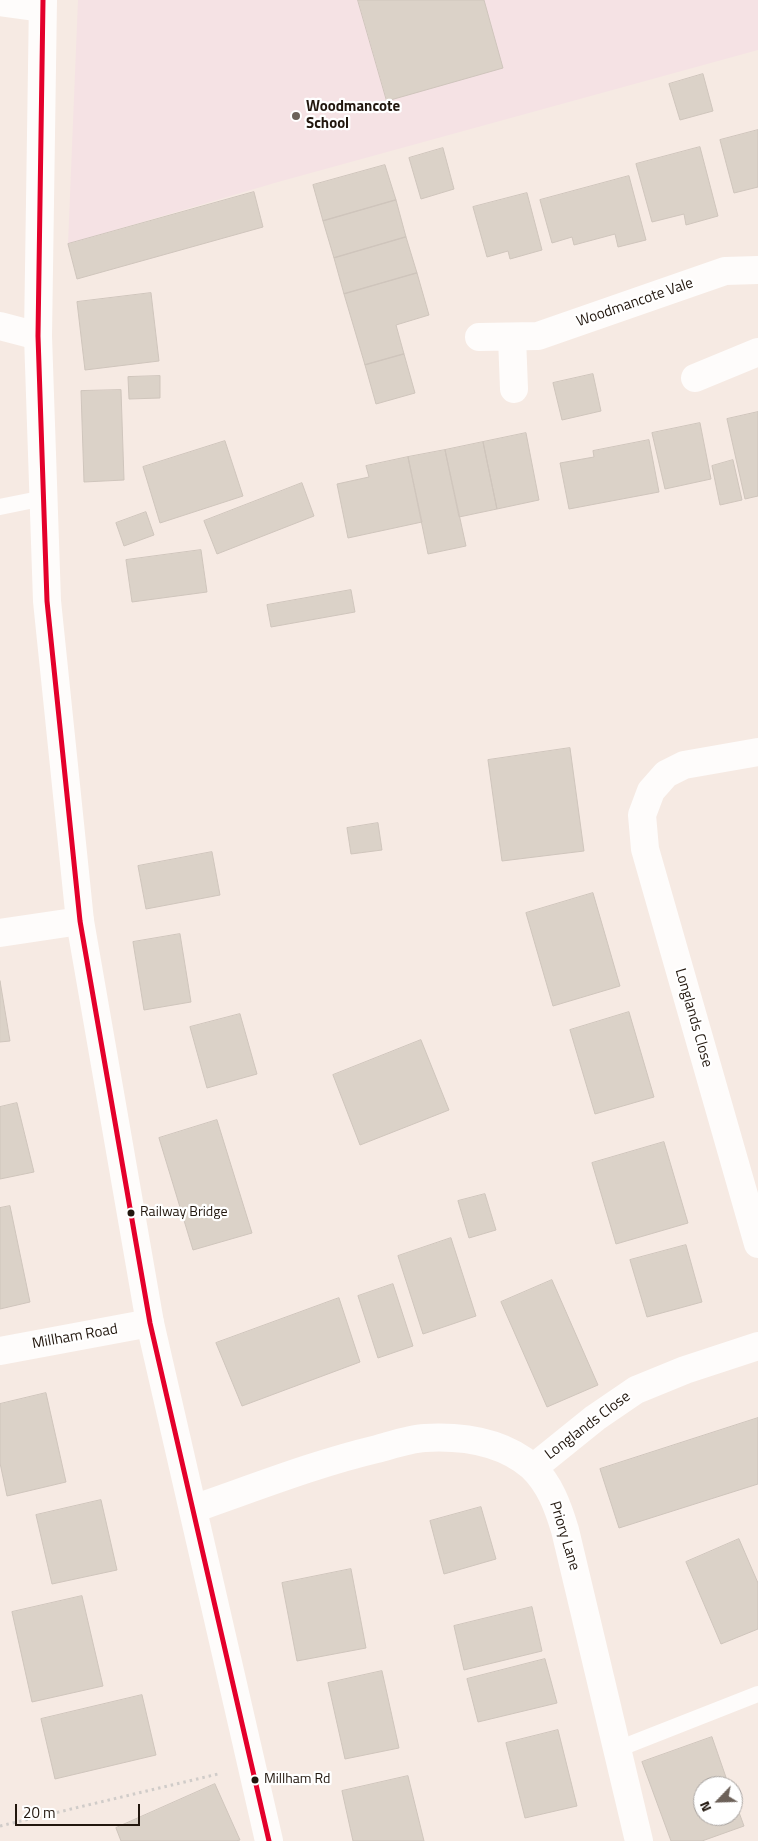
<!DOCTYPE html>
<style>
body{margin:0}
#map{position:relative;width:758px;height:1841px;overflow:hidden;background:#f6eae3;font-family:"Titillium Web",sans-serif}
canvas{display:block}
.north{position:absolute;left:693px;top:1776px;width:50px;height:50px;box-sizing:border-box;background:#fff;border:1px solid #a7a29f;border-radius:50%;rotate:246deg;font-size:14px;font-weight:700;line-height:20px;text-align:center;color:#22170e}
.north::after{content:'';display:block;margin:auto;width:18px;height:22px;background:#6c6159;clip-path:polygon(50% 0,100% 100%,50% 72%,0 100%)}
.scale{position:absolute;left:15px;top:1804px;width:125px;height:22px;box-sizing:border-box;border:2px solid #22170e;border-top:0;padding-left:6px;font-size:15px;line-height:18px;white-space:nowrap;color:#22170e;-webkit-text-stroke:4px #fff;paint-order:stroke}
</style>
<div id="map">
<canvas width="758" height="1841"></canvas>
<div class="north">N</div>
<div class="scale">20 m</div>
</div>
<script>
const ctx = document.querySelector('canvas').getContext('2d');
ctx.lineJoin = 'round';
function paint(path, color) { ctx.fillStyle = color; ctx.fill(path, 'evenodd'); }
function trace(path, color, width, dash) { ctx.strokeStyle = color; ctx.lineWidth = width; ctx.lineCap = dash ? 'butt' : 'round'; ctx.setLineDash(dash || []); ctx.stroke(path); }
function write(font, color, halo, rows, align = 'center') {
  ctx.font = font + ' "Titillium Web",sans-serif'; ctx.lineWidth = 4.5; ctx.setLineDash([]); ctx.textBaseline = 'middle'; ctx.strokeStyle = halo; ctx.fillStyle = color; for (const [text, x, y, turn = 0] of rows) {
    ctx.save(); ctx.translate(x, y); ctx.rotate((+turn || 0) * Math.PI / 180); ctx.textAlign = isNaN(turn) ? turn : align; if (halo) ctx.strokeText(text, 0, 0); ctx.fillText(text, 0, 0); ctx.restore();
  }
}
paint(new Path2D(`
 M78,0h680v50l-480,132 -210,62z`), '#f5e2e4');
const building = new Path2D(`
 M358,0h126l19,68 -116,33z
 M703,74l10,37 -33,9 -11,-36z
 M758,130v57l-24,6 -14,-53z
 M700,147l18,69 -32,9 -2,-11 -32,8 -16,-58z
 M443,148l11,41 -33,10 -12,-41z
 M385,165l11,35 -73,21 -10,-36z
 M629,176l17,64 -28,7 -3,-13 -41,11 -2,-8 -20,6 -12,-43z
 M254,192l9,35 -186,52 -9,-35z
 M527,193l15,57 -32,9 -2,-8 -21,6 -14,-50z
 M396,200l10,37 -72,21 -11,-37z
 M406,237l11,36 -73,21 -10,-36z
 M417,273l12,42 -33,10 8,29 -39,11 -21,-71z
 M151,293l8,68 -74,9 -8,-68z
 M404,354l11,39 -39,11 -11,-39z
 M593,374l8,37 -39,9 -9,-37z
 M160,376v22l-31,1 -1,-22z
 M121,390l3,90 -40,2 -3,-91z
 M758,412v84l-13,3 -18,-80z
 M700,423l11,56 -46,10 -13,-56z
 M526,433l13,67 -42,9 -14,-67z
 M649,440l10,52 -90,17 -9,-46 34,-6 -1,-6z
 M225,441l18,55 -83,27 -17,-56z
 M483,442l14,67 -38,8 -14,-67z
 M445,450l21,96 -38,8 -20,-97z
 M408,457l14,65 -74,16 -11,-54 32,-7 -3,-11z
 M733,460l9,40 -22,5 -8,-39z
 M302,483l12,33 -97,38 -13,-33z
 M146,512l8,23 -30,11 -8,-23z
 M201,550l6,42 -75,10 -6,-42z
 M351,590l4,22 -84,15 -4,-22z
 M570,748l14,103 -82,10 -14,-101z
 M378,823l4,27 -31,4 -4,-26z
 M212,852l8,43 -74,14 -8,-43z
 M593,893l27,93 -67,20 -27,-93z
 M180,934l11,68 -47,8 -11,-68z
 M0,981l10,60 -10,1z
 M629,1012l25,85 -59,17 -25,-84z
 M240,1014l17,60 -50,14 -17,-61z
 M421,1040l28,70 -89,35 -27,-70z
 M17,1103l17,69 -34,7v-72z
 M217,1120l35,113 -59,17 -34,-112z
 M664,1142l24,81 -72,21 -24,-81z
 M485,1194l11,36 -27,8 -11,-37z
 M10,1206l20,96 -30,7v-101z
 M451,1238l25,78 -53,18 -25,-78z
 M686,1245l16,57 -55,15 -17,-57z
 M552,1280l46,105 -51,22 -46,-105z
 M393,1284l20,62 -35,12 -20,-62z
 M339,1298l21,64 -118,44 -26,-63z
 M46,1393l20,89 -59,14 -7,-33v-59z
 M758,1418v66l-139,44 -19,-59z
 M101,1500l16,70 -65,14 -16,-69z
 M481,1507l15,52 -52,15 -14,-53z
 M739,1539l19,44v46l-37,15 -35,-82z
 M351,1569l15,79 -69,13 -15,-78z
 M82,1596l21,90 -71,16 -20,-90z
 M532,1607l10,44 -78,19 -10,-44z
 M545,1659l12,44 -79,19 -11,-43z
 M382,1671l17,77 -54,11 -17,-76z
 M142,1695l14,60 -101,24 -14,-60z
 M558,1730l19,76 -52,12 -19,-75z
 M712,1737l17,49h-26v30h30v-20l11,30 -42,15h-31l-29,-79z
 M408,1776l16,65h-71l-11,-50z
 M215,1784l25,56 -4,1h-115l-5,-13z`);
paint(building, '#dbd2c8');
trace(building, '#cfc5bc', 1);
trace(new Path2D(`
 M0,1826l218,-52`), '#d0ccc9', 3, [2.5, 4]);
trace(new Path2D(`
 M0,507l44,-9
 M618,1749l140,-55`), '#fefcfb', 16);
trace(new Path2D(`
 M0,2l42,6
 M0,326l38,10
 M479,337l59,-1 187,-65 33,-1
 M512,337l2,52
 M695,378l63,-26
 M758,752l-74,13 -18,9 -15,17 -9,24 3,34 113,395
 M0,933l80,-12
 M0,1351l150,-28
 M533,1468l62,-50 41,-28 49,-20 73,-24
 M193,1509c61,-21 121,-45 184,-60 15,-4 32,-10 48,-11 37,-2 78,4 107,29 18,17 26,40 33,63l74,311`), '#fefcfb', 28);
trace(new Path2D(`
 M43,0l-5,336 9,265 33,320 70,402 119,518`), '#fefcfb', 28);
trace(new Path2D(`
 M43,0l-5,336 9,265 33,320 70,402 119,518`), '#e4002b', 5);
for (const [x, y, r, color] of [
 [296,116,5,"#6c6159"],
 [131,1213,4.5,"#22170e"],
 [255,1780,4.5,"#22170e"]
]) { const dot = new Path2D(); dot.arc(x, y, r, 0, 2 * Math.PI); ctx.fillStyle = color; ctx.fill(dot); trace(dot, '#fff', 2); }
write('14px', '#22170e', '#fff', [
 ["Railway Bridge",140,1213],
 ["Millham Rd",264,1780]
], 'left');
write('bold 15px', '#22170e', '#fff', [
 ["Woodmancote",306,107],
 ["School",306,124]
], 'left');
write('15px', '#22170e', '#fff', [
 ["Woodmancote Vale",635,303,-19],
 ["Longlands Close",693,1018,74],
 ["Millham Road",75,1337,-10],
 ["Longlands Close",588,1426,-37],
 ["Priory Lane",564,1536,73]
]);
</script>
